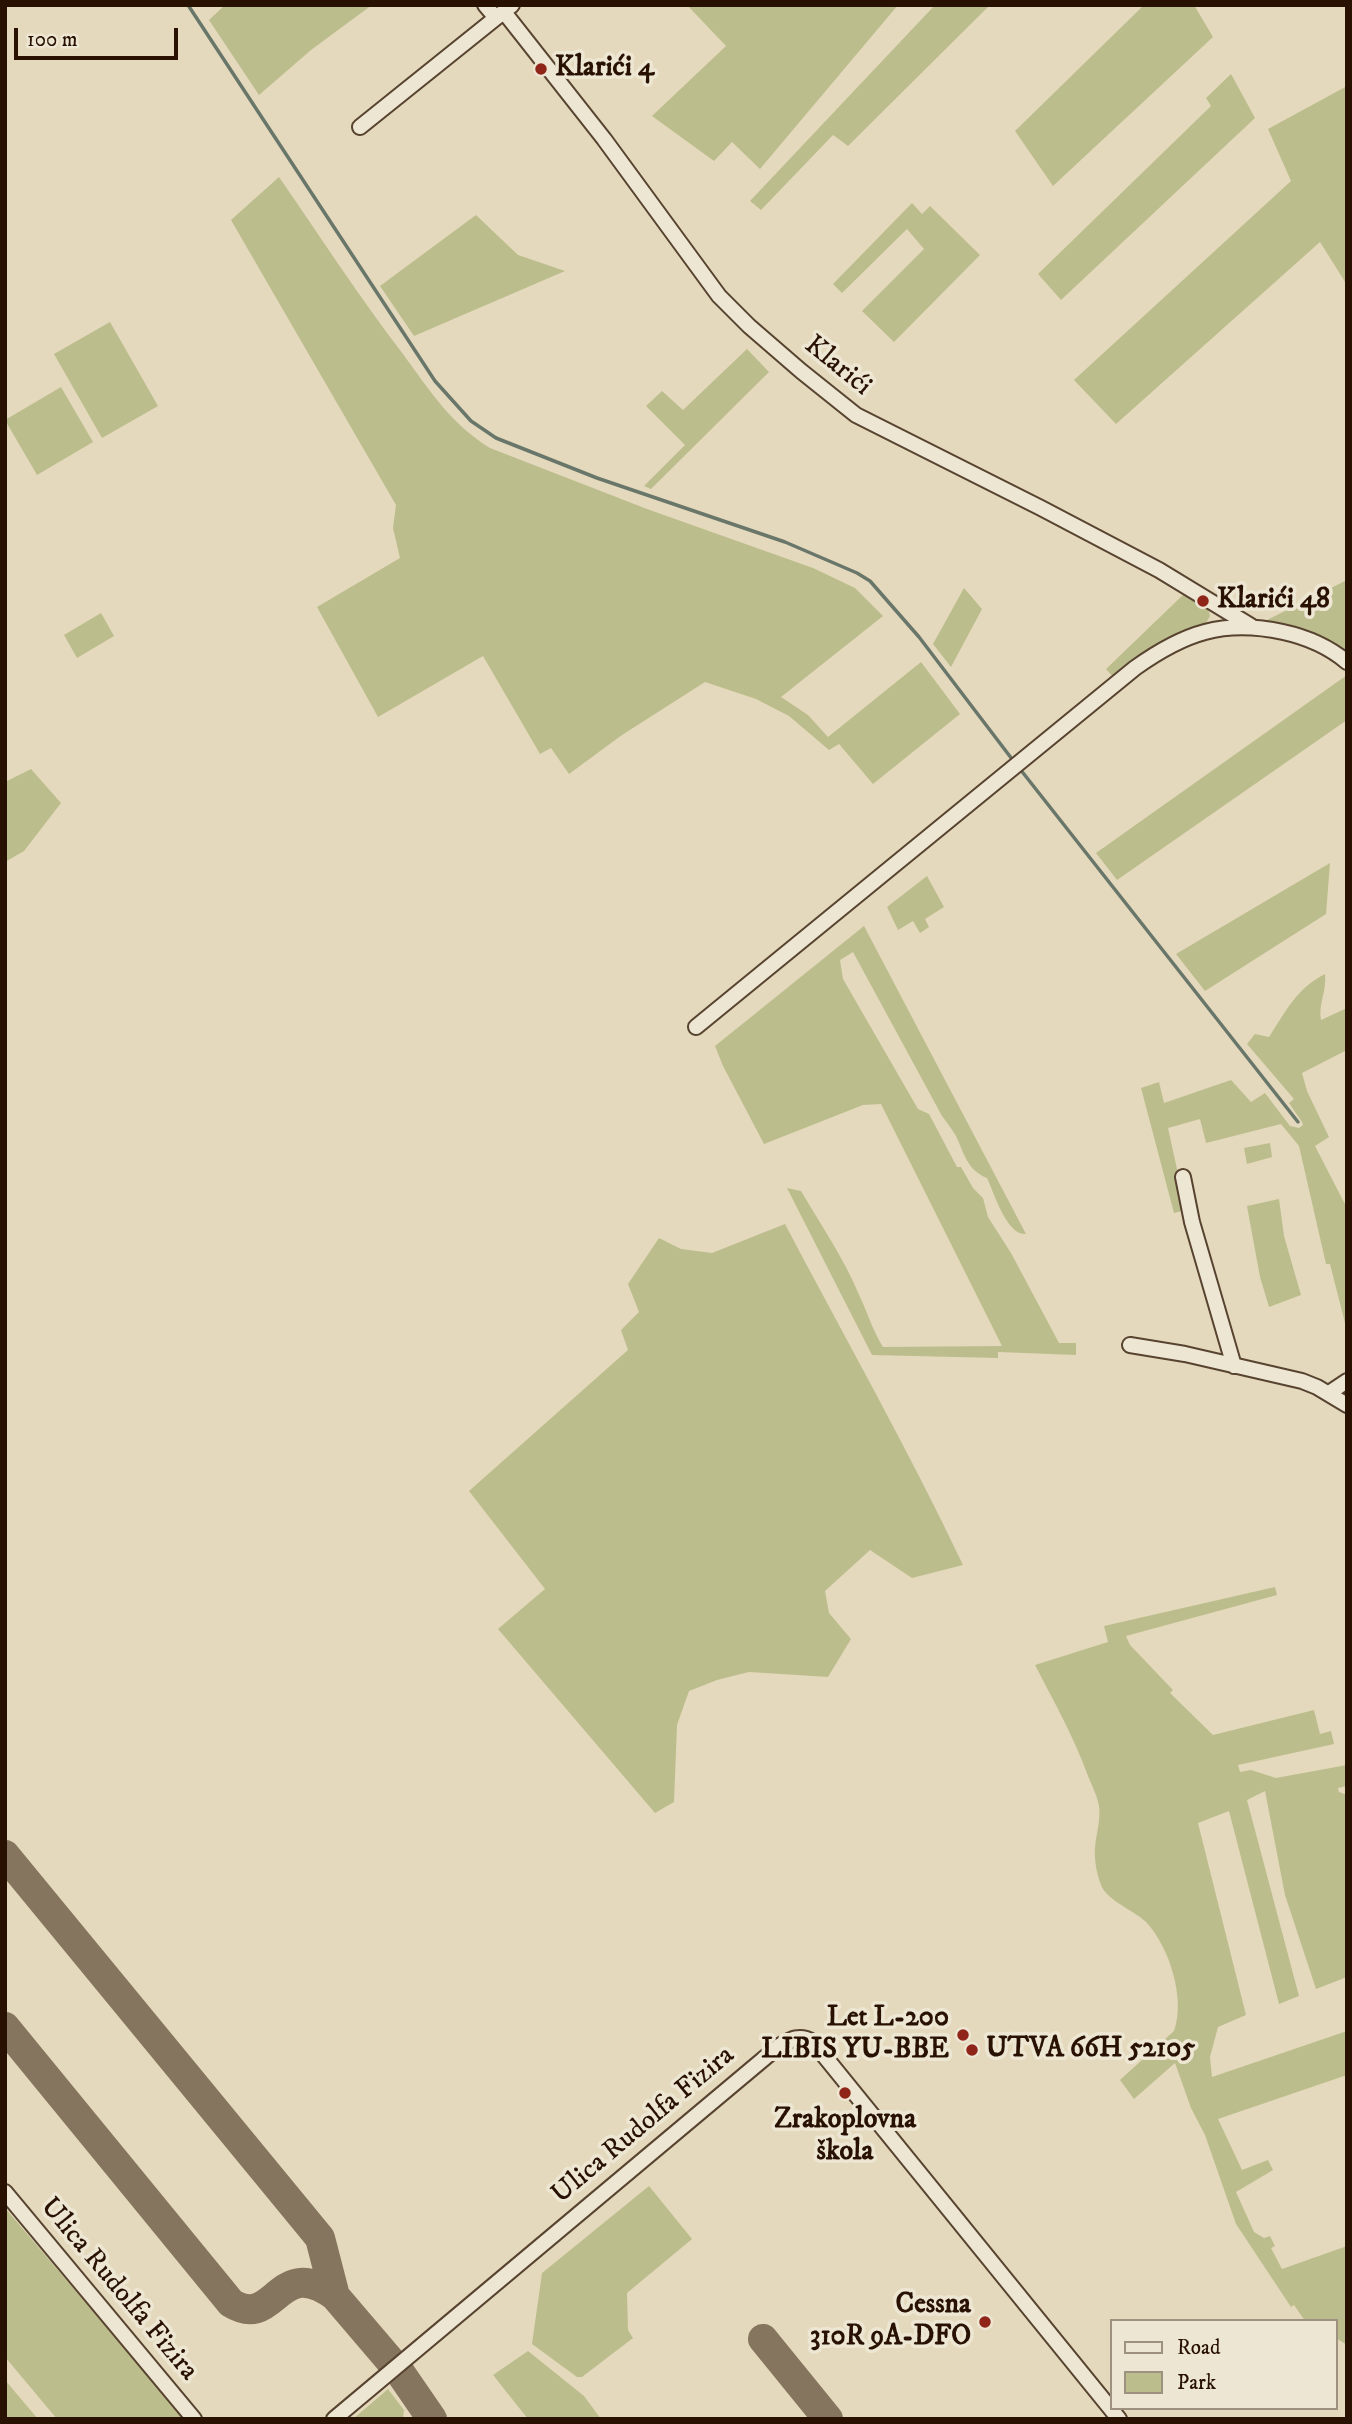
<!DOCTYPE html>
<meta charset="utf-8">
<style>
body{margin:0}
#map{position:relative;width:1352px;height:2424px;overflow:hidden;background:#e4d9bc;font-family:"IM FELL DW Pica",serif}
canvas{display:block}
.frame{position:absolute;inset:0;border:7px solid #281100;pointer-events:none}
.legend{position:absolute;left:1110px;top:2319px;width:228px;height:91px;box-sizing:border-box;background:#ede6d3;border:2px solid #9e917f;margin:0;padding:9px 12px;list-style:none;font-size:21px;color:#281100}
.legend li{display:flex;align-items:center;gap:14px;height:35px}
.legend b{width:35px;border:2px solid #9e917f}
.scale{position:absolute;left:14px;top:28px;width:164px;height:32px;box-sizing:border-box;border:4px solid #281100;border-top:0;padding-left:9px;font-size:21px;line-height:24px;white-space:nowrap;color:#281100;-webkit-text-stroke:5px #ede6d3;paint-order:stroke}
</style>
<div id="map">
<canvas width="1352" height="2424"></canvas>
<div class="frame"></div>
<ul class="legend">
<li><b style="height:9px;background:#ede6d3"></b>Road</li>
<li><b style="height:19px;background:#bcbd8c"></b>Park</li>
</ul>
<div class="scale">100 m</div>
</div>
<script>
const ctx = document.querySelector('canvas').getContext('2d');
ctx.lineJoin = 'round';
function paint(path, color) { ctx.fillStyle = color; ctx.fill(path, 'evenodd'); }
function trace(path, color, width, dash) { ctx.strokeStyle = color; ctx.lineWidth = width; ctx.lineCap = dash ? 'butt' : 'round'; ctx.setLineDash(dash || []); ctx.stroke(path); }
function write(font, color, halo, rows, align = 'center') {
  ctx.font = font + ' "IM FELL DW Pica",serif'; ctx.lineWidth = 7; ctx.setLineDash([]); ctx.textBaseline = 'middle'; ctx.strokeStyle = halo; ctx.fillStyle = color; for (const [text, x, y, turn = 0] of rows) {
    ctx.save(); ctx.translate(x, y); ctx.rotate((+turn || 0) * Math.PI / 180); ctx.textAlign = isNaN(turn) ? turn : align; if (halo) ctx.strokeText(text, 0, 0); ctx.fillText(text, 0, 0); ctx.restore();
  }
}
paint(new Path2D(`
 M225,5h147l-61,45 -52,45 -50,-75z
 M687,5h211l-138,164 -28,-27 -18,19 -62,-45 74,-70z
 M935,5h55l-142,141 -15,-11 -72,75 -11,-9z
 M1144,5h50l19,32 -160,149 -38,-55z
 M1231,74l24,44 -194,182 -23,-26 173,-168 -5,-8z
 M1347,86v199l-27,-43 -204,182 -42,-44 217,-199 -23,-52z
 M279,177c41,59 80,120 124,177 27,37 48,70 87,94l157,61 166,59 42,20 28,28 -102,81 27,18 20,22 93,-75 39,52 -87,70 -34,-40 -10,6 -40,-34 -33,-17 -51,-17 -83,53 -53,39 -18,-26 -11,6 -57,-98 -105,61 -61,-110 83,-49 -7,-30 3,-23 -165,-285z
 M912,203l10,11 8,-8 50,49 -86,87 -32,-31 62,-62 -17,-20 -65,64 -9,-9z
 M476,215l42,40 47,16 -151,65 -34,-50z
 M110,322l48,84 -56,32 -48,-84z
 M747,349l22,23 -118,117 -7,-3 41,-41 -39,-39 16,-15 21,19z
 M61,387l32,55 -56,33 -32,-55z
 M1347,580v73l-84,-31z
 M964,588l18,21 -31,58 -18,-23z
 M1186,592l22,16 2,8 -5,9 -91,53 -8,-9z
 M101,613l13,23 -37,22 -13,-23z
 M1347,675v45l-230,160 -21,-27z
 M31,769l30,34 -37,48 -19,11v-80z
 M1330,863l-4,51 -121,77 -29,-37z
 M927,876l17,31 -19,12 4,8 -9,6 -7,-12 -15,9 -11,-23z
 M864,926l162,308c-19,2 -32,-41 -39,-56 -20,-8 -23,-25 -31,-42 -4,-7 -9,-13 -14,-20l-89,-164 -13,8 3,19 75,130 11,5 28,53h4l12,21 10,10 5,19 23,36 48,90h17v12l-78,-3v6l-126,-3 -85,-167 14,3c20,34 44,69 59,106 8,17 13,34 23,50l119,-1 -121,-242 -18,1 -99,39 -41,-78 -8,-20z
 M1325,974c2,16 -7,31 -4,46l26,-12v42l-45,23 5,18 22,46 -14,9 32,62v123l-17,-67h-4l-27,-118 -18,-22 -75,19 -6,-24 -32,9 18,82 -12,3 -33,-125 18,-6 5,21 67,-23 20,22 14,-9 25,33 9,2 4,-3 -1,-3 -13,-19 5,-4 -47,-55 8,-10 14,3c17,-26 28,-49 56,-63z
 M1270,1143l2,14 -25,7 -3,-16z
 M1279,1199l5,37 17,59 -32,12 -9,-30 -13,-71z
 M785,1224c60,114 123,225 178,341l-51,13 -42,-28 -45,41 4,22 22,26 -23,38 -79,-5 -32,8 -28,11 -12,34 -3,77 -19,11 -157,-184 47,-40 -76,-98 159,-141 -7,-20 18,-18 -11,-28 31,-46 22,11 31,4z
 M1275,1587l2,8 -151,41 4,9 43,45 -3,3 43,42 101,-25 6,24 11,-3 3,13 -96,21 2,7 11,-2 25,8 71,-13v21l-9,2 1,4 8,3v182l-31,12 -31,-94 -20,-104 -18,9 52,196 -20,8 -50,-193 -31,12 48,192 -28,12 -8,30 2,20 135,-46v44l-129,44 24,51 26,-10 5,10 -37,22 18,40 10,6 6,-2 5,10 -4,2 11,21 65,-23v99l-11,-7v-17h-31l-11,-16 -3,2 -55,-83 -31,-89 -14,-27 -16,-45 -41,36 -14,-19 54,-49c12,-32 -5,-85 -28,-109 -11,-11 -40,-22 -45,-37 -4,-10 -7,-26 -6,-37 1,-14 6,-28 4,-42 -2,-11 -7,-20 -11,-30 -14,-39 -34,-74 -53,-111l73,-23 -4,-16z
 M649,2186l43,53 -65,54 1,37 5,8 -51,39h-5l-45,-33 10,-71z
 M5,2208l180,211h-128l-52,-62z
 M528,2351l56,45 17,23h-73l-35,-44z
 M5,2380l33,39h-33z
 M388,2389l16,21 -1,9h-50z`), '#bcbd8c');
trace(new Path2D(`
 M188,5l247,376 36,40 25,17 101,40 188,64 72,31 13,8 49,56 96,126
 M1020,769l278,353`), '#69766a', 3.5);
trace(new Path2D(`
 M5,1855l315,383 15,58 64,75 33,48
 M5,2027l226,276c46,28 45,-50 104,-7
 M763,2339l65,80`), '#86755e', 30);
const minor = new Path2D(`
 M485,5l11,13
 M504,12l100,127 115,157 30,30 52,45 55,44 185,93 118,62 92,56
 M360,127l152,-122
 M696,1027l439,-359c49,-35 88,-49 148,-36 23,5 46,15 64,30
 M1183,1177l9,45 42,144
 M1130,1345l55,9 117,27 15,6 30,18
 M1329,1393l18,-12
 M5,2192l189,227
 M334,2419l445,-373c12,-7 21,-12 34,-4l306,377`);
trace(minor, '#57432f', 18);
trace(minor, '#ede6d3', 14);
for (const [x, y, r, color] of [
 [541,69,7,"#8f2418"],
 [1203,601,7,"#8f2418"],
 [963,2035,7,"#8f2418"],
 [972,2050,7,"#8f2418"],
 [845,2093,7,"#8f2418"],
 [985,2322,7,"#8f2418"]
]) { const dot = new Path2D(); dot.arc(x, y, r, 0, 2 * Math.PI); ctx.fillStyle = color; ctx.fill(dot); trace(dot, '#ede6d3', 2.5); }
write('bold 28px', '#281100', '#ede6d3', [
 ["Klarići 4",555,69],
 ["Klarići 48",1217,601],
 ["Let L-200",949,2019,"right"],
 ["LIBIS YU-BBE",949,2051,"right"],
 ["UTVA 66H 52105",986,2050],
 ["Zrakoplovna",845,2121,"center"],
 ["škola",845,2153,"center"],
 ["Cessna",971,2306,"right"],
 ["310R 9A-DFO",971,2338,"right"]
], 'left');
write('28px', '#281100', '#ede6d3', [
 ["Klarići",837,367,39],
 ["Ulica Rudolfa Fizira",644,2126,-40],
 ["Ulica Rudolfa Fizira",118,2290,50]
]);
</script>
